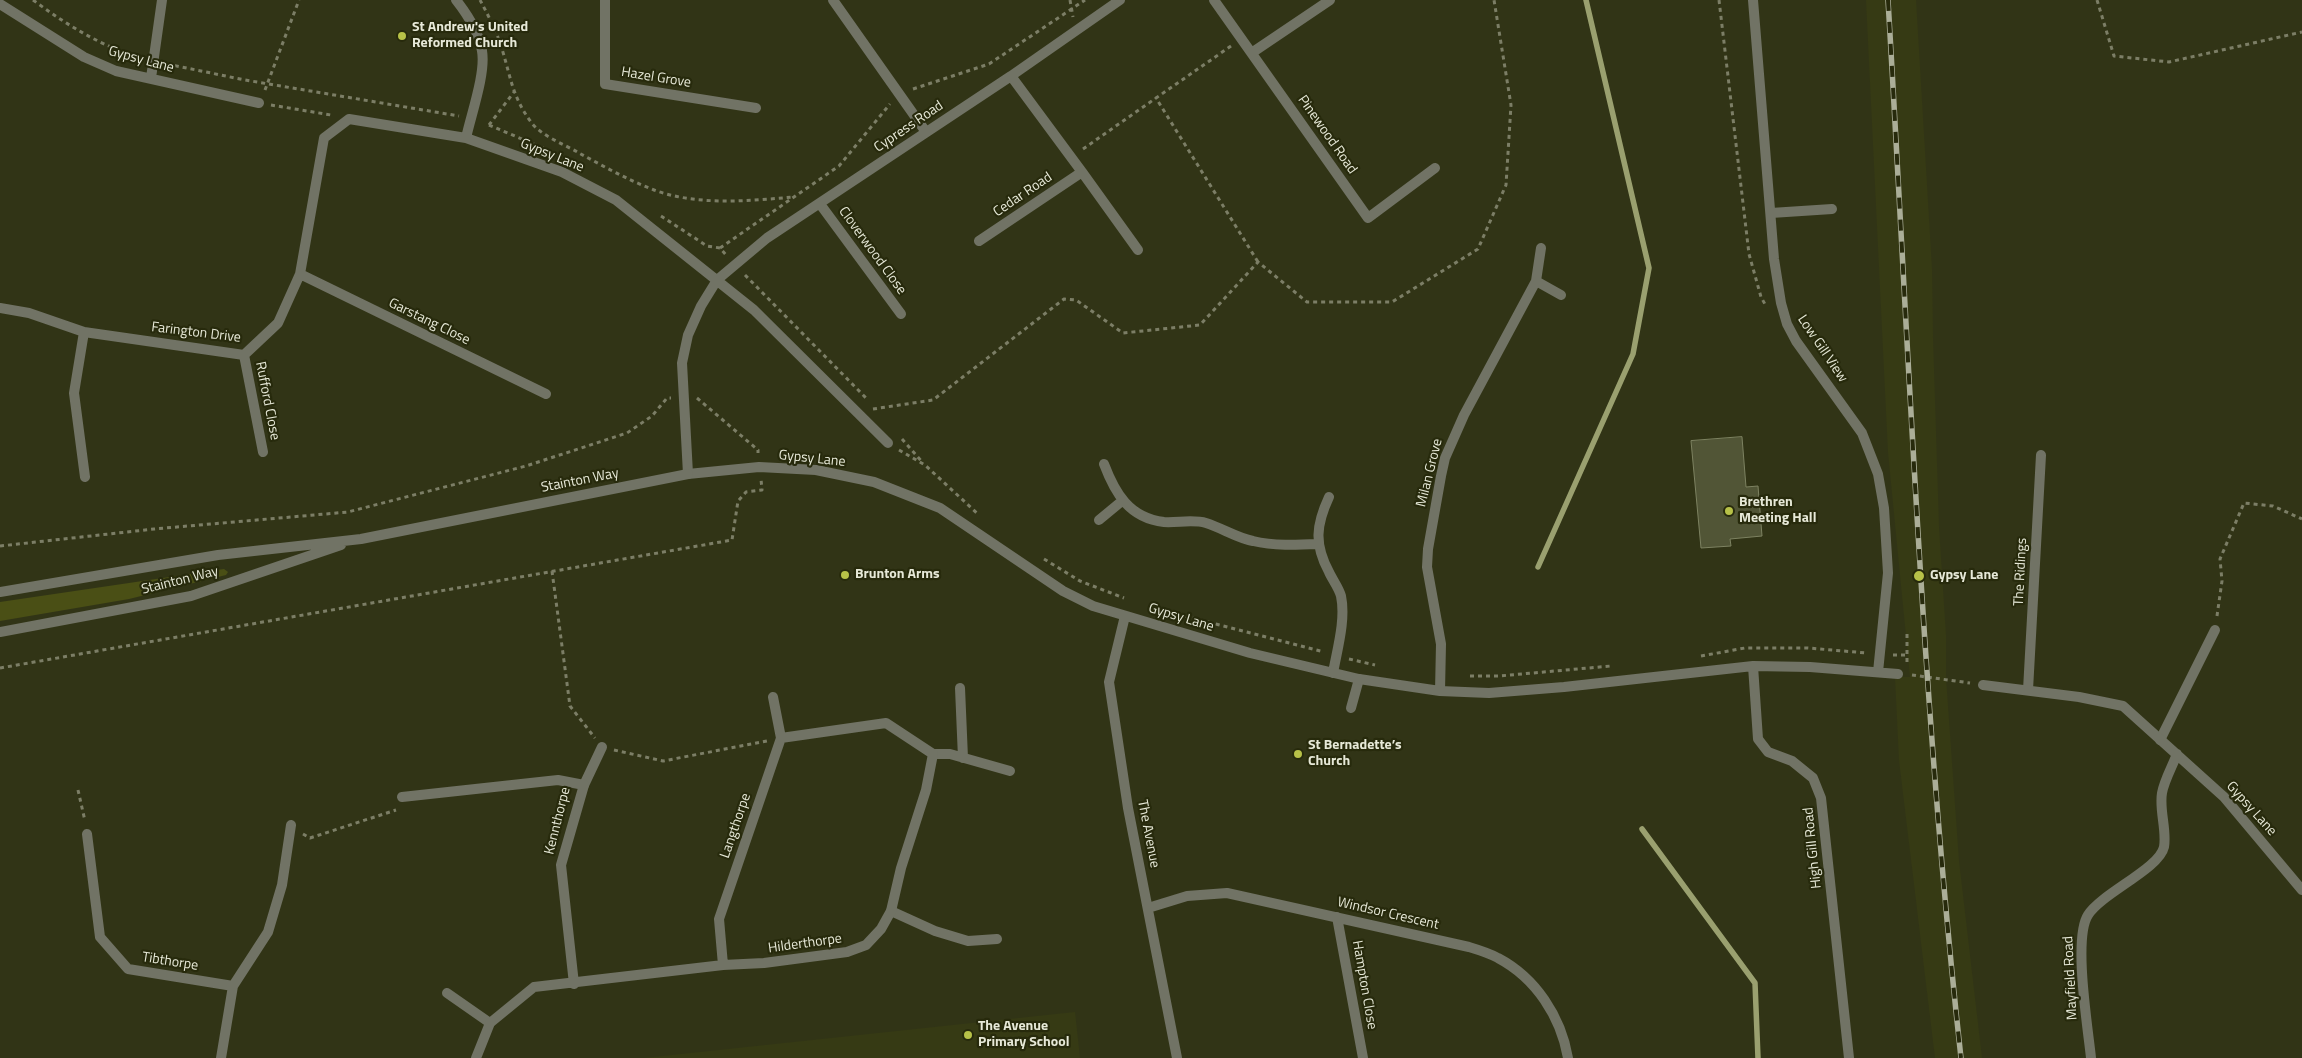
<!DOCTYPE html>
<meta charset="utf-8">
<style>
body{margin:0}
canvas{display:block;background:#313416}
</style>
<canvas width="2302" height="1058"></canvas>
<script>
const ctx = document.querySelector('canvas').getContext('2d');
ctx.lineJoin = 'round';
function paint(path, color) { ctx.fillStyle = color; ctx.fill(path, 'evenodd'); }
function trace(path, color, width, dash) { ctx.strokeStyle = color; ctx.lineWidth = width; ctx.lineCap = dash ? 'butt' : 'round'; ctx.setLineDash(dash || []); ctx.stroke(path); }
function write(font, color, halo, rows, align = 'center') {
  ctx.font = font + ' "Titillium Web",sans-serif'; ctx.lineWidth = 4.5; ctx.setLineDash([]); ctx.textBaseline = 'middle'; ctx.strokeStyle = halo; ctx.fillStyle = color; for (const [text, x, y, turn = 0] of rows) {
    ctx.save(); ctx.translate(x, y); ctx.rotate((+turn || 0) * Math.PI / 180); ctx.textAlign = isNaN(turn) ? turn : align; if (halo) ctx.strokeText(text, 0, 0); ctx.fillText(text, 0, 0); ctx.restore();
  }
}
paint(new Path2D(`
 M1866,0h50l16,269 1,69 6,189 7,109v42l13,183 23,197h-47l-36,-298 -4,-83h15l-22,-225z
 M1075,1012l5,46h-436z`), '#363a14');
paint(new Path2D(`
 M224,569l4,3 -2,3 -97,24 -129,22v-19z`), '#4a4f15');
trace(new Path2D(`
 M1538,567l95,-213 16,-86 -63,-268
 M1642,829l113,154 3,75`), '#9aa06f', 5.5);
const building = new Path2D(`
 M1742,437l4,50 12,-1 4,50 -32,3 1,7 -30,2 -10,-107z`);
paint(building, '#515536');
trace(building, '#7d8261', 1);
trace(new Path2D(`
 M33,0c34,25 66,45 107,58
 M480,0c8,15 17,32 22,49 9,29 10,47 29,73 10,14 33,22 48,31 24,13 49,27 75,37 43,16 95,11 139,7
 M1070,0l3,17
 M1719,0l30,254 12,43 5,9
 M2097,0l17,56 55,6 133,-30
 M1231,46l-75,52 102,164
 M167,64l78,16 214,36
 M913,89l76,-25 96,-64
 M265,90l34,-90
 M271,105l60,10
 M489,125l54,23
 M489,125l25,-33
 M1083,149l73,-51
 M661,216l46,30 13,2 7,8
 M720,248l119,-82 51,-62
 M745,275l122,124
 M697,398l61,52v3
 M873,409l60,-9 131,-101 12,1 47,33 77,-8 58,-63 49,40h85l86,-53 28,-64 5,-80 -17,-105
 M902,439l21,24
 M899,450l26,15 54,50
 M0,546l154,-17 194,-17 178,-46 101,-33 25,-17 15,-18h4
 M1044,559l36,22 44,17
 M552,571l18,135 25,32
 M1177,614l147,38
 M2217,616l5,-35 -2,-22 24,-56 29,3 29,13
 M1907,634v29
 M1893,655h15
 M1701,656l44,-8h63l59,5
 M1349,659l26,6
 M0,668l732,-128 6,-39 8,-9 16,-2 -1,-11
 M1912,675l58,8
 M1470,676h29l112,-10
 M614,750l49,11 104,-20
 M78,790l7,31
 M303,834l7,4 86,-28`), '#7c7e66', 3, [4, 4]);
trace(new Path2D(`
 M960,688l3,70
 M1351,708l8,-29
 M2160,740l55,-110
 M933,754h17l60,17
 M584,785l18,-38
 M891,911l44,20 33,10 29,-2
 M447,993l43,30`), '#717365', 10);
trace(new Path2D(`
 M456,0c11,14 23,32 26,51 4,22 -11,64 -16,87
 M605,0v84l151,24
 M833,0l93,132
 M1120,0l-109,76 -244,162 -50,42 -16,26 -13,29 -6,28 6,111 71,-7 57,3 58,12 66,26 123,83 30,15 157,47 109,26 81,12 49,2 75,-6 189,-21 57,1 88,7
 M1214,0l154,218 67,-50
 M1753,0l21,259 7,44 6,21 9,17 66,92 16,41 6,34 4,65 -10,99
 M0,4l84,53 32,14 143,32
 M1253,52l77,-52
 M151,78l11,-78
 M1082,172l56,78
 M820,204l81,110
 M1771,213l61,-4
 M979,241l103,-69 -71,-96
 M300,274l246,120
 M1536,281l25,14
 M0,308l29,5 55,19 160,23 34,-32 22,-49 24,-136 25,-19 117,19 96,34 54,28 138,110 134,133
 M84,332l-10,61 11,84
 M244,355l19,97
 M1104,464c11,29 25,54 60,58 13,1 29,-3 42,1 16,5 31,15 47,18 21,5 43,4 65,3
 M1329,497c-13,28 -15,47 0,75 3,7 10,16 12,24 5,24 -4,54 -8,77
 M1099,520l23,-19
 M1125,616l-16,66 19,126 49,250
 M1753,666l5,73 10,13 24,9 21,17 8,20 28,260
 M1983,685l96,12 44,9 101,91 78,93
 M2028,690l13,-235
 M1440,691l1,-47 -14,-77 1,-18 13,-73 4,-18 19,-43 72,-134 5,-33
 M402,797l156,-17 26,5 -23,80 13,119
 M87,834l13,103 28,32 105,17
 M1148,908l39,-12 40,-3 242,54c10,3 20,6 29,11 38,20 63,59 70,100
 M1337,917l26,141
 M723,965l-4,-46 62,-181 -8,-41
 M221,1058l12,-72 35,-54 14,-47 9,-60
 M476,1058l14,-35 44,-36 189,-22 41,-2 83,-11 19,-7 15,-16 10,-18 10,-43 25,-78 7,-36 -47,-31 -105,15
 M2091,1058c-3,-30 -18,-120 -3,-143 14,-22 71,-46 76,-68 3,-17 -5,-37 -2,-54 2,-12 10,-26 15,-39`), '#717365', 10);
trace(new Path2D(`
 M0,592l218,-37 143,-16 327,-65
 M0,632l191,-36 150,-51`), '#717365', 10);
const rail = new Path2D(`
 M1888,0c21,353 34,706 73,1058`);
trace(rail, '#abae98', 5.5);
trace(rail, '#272a0c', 4, [11]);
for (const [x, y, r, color] of [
 [402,36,5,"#b7c148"],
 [1729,511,5,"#b7c148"],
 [845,575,5,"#b7c148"],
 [1919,576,6,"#b7c148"],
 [1298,754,5,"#b7c148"],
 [968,1035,5,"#b7c148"]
]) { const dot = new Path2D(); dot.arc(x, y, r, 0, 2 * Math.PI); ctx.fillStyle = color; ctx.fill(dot); trace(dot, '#272a0c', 2); }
write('bold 14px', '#e7e9d8', '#272a0c', [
 ["St Andrew's United",412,28],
 ["Reformed Church",412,44],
 ["Brethren",1739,503],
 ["Meeting Hall",1739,519],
 ["Brunton Arms",855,575],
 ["Gypsy Lane",1930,576],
 ["St Bernadette’s",1308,746],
 ["Church",1308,762],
 ["The Avenue",978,1027],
 ["Primary School",978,1043]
], 'left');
write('14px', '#e7e9d8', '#272a0c', [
 ["Gypsy Lane",141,60,15],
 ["Hazel Grove",656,78,9],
 ["Cypress Road",909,127,-34],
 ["Pinewood Road",1327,135,55],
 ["Gypsy Lane",552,156,22],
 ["Cedar Road",1023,195,-34],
 ["Cloverwood Close",872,251,54],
 ["Garstang Close",429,322,26],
 ["Farington Drive",196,333,7],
 ["Low Gill View",1822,349,56],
 ["Rufford Close",267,401,79],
 ["Gypsy Lane",812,459,6],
 ["Milan Grove",1430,473,-76],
 ["Stainton Way",580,481,-11],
 ["The Ridings",2021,572,-87],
 ["Stainton Way",180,581,-14],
 ["Gypsy Lane",1181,618,17],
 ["Gypsy Lane",2251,809,48],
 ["Kennthorpe",558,821,-76],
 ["Langthorpe",736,826,-71],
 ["The Avenue",1148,834,79],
 ["High Gill Road",1813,848,-96],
 ["Windsor Crescent",1388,914,13],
 ["Hilderthorpe",805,944,-8],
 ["Tibthorpe",170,962,9],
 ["Mayfield Road",2071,978,-93],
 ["Hampton Close",1364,985,80]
]);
</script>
